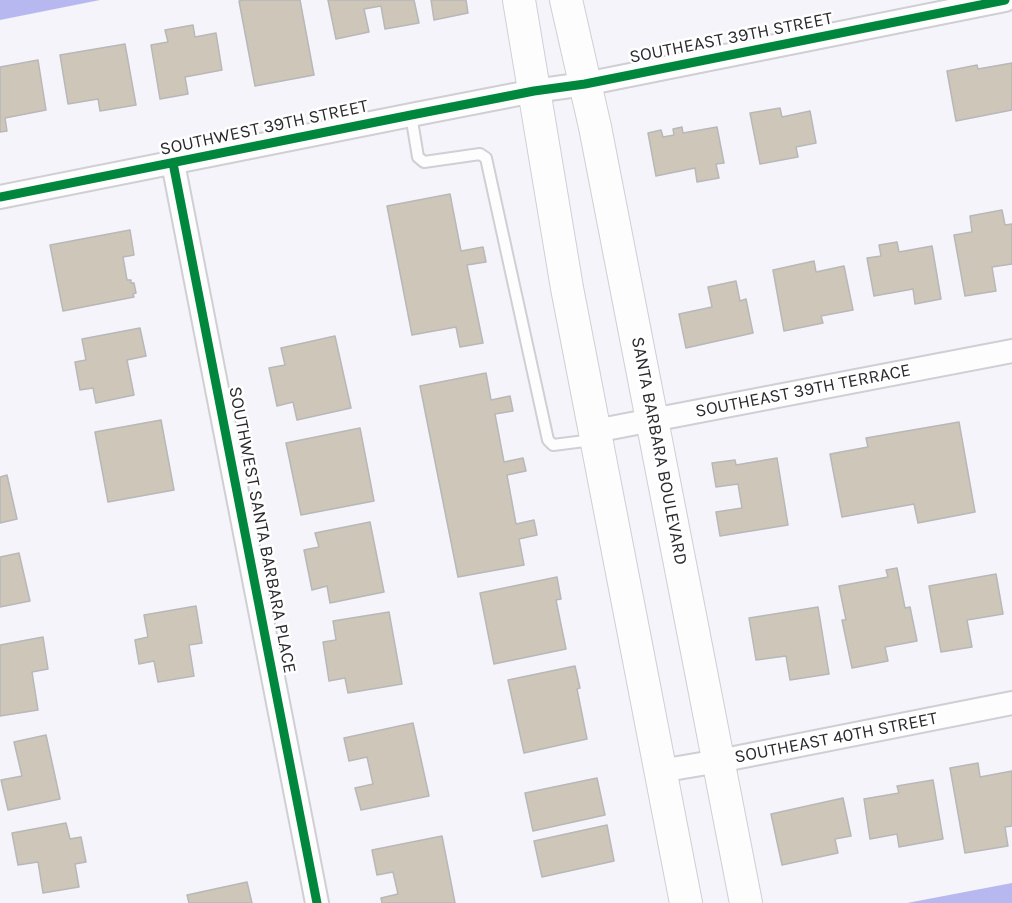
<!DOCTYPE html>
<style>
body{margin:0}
canvas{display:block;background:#f4f4fa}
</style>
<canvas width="1012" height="903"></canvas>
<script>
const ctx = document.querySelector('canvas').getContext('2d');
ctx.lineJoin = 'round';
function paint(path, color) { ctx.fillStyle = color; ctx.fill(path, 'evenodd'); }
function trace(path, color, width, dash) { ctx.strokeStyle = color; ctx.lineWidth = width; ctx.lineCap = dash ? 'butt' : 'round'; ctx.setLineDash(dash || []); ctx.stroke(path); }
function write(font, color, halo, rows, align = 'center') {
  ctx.font = font + ' Karla,sans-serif'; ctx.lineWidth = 5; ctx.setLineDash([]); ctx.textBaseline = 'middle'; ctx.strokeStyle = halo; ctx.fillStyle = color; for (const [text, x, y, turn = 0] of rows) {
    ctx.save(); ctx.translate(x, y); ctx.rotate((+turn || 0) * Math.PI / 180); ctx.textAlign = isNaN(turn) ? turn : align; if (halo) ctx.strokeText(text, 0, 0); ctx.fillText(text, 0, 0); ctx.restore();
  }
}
paint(new Path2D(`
 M0,0h100l-100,20z
 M1012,883v20h-105z`), '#b8b8f0');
const building = new Path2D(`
 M245,0h55l14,75 -59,11 -16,-85z
 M328,0h86l5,23 -34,6 -4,-23 -17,3 5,23 -33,7z
 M431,0h35l2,13 -34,7z
 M193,25l2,12 21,-4 6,37 -37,7 3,17 -28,5 -9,-54 17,-3 -3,-12z
 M125,44l11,61 -36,6 -2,-12 -30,5 -8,-49z
 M38,60l8,50 -41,8 2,13 -7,1v-65z
 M1012,63v47l-56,11 -9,-50 30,-6 1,4z
 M780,108l2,9 28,-6 6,32 -20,4 2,10 -38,7 -10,-51z
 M682,127l1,6 34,-6 7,36 -8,1 3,14 -22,4 -2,-14 -39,8 -8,-43 13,-3 2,7 11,-2 -1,-6z
 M450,194l11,57 22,-4 3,15 -19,3 16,78 -23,4 -4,-20 -44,8 -25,-129z
 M1002,210l3,15 7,-1v40l-20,3 4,24 -31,5 -11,-61 18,-3 -2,-16z
 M130,230l4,25 -11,2 4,23h4v3h3l2,10 -3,1 1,3 -71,14 -13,-66z
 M897,242l2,10 33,-6 9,53 -26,5 -2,-15 -39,7 -7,-38 14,-2 -2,-11z
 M814,261l2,11 28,-6 9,44 -32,6 2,7 -39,8 -11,-61z
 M736,281l4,20 6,-2 7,34 -67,15 -7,-34 33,-7 -4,-20z
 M140,328l6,28 -19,4 7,35 -38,8 -3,-15 -13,2 -5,-28 11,-2 -4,-21z
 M335,336l16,72 -54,12 -4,-18 -16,4 -8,-38 16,-3 -4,-17z
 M486,373l5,27 19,-4 3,15 -18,3 9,48 19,-4 3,13 -19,4 9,49 18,-4 3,15 -18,4 5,26 -66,12 -38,-191z
 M161,420l13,70 -66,12 -13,-70z
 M959,422l16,90 -57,11 -4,-19 -72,13 -12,-63 38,-7 -2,-9z
 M360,428l14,73 -73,14 -15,-72z
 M777,458l11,67 -68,11 -4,-24 26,-4 -4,-24 -22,3 -4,-24 23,-3 1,5z
 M7,475l10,44 -17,4v-46z
 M370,522l14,70 -54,11 -3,-17 -15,4 -8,-40 15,-3 -4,-14z
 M19,553l11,48 -30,6v-50z
 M897,568l8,40 5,-1 7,34 -32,6 3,14 -36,7 -10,-48h4l-7,-34 49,-9 -2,-7z
 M996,574l7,40 -36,6 5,27 -31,5 -12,-66z
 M557,577l4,22 -5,1 10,49 -72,15 -14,-71z
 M196,606l6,37 -13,2 5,31 -36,6 -4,-21 -15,3 -4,-24 13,-3 -4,-22z
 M818,607l11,67 -39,6 -4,-24 -30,4 -7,-42z
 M389,612l13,72 -54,9 -3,-15 -16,3 -6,-39 13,-2 -3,-19z
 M43,637l5,32 -16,3 6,38 -38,6v-71z
 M575,666l5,22 -3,1 10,50 -63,14 -16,-73z
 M413,723l16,73 -68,14 -6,-22 18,-4 -6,-27 -18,4 -5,-23z
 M46,735l14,64 -52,11 -7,-30 21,-4 -8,-34z
 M978,763l2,14 32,-6v55l-7,1 3,19 -43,7 -15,-85z
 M597,778l8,37 -72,16 -8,-38z
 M933,780l10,59 -44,8 -2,-13 -27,5 -6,-40 35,-6 -2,-7z
 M843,798l8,38 -16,3 3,14 -56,12 -11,-51z
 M66,823l4,16 11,-2 5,25 -11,2 4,23 -36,6 -5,-31 -20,3 -6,-32z
 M607,825l7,36 -72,16 -8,-36z
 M442,836l13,67h-73l-1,-5 17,-4 -5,-22 -16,3 -5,-25z
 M247,882l5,21h-63l-2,-8z`);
paint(building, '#cdc6b9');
trace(building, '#b8b8b9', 1.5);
const service = new Path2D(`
 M411,115l7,42 6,5 56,-8 6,4 62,282 5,5 40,-5`);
const minor = new Path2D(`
 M173,163l144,740
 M0,197l411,-82 123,-24 51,-7 420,-84
 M595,431l417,-80
 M660,771l59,-10 293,-58`);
const secondary = new Path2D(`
 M519,0l48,288 119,615
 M566,0l29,127 151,776`);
trace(service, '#cfcfd4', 14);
trace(minor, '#cfcfd4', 26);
trace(secondary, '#cfcfd4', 34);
trace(service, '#fdfdfe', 10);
trace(minor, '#fdfdfe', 22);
trace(secondary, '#fdfdfe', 32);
trace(new Path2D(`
 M173,163l144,740
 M0,197l411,-82 123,-24 51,-7 420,-84`), '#00873e', 9);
write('18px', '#2a2a2e', '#fff', [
 ["SOUTHEAST 39TH STREET",731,38,-11],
 ["SOUTHWEST 39TH STREET",264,128,-12],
 ["SOUTHEAST 39TH TERRACE",803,391,-11],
 ["SANTA BARBARA BOULEVARD",659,451,79],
 ["SOUTHWEST SANTA BARBARA PLACE",262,530,79],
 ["SOUTHEAST 40TH STREET",836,738,-11]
]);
</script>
